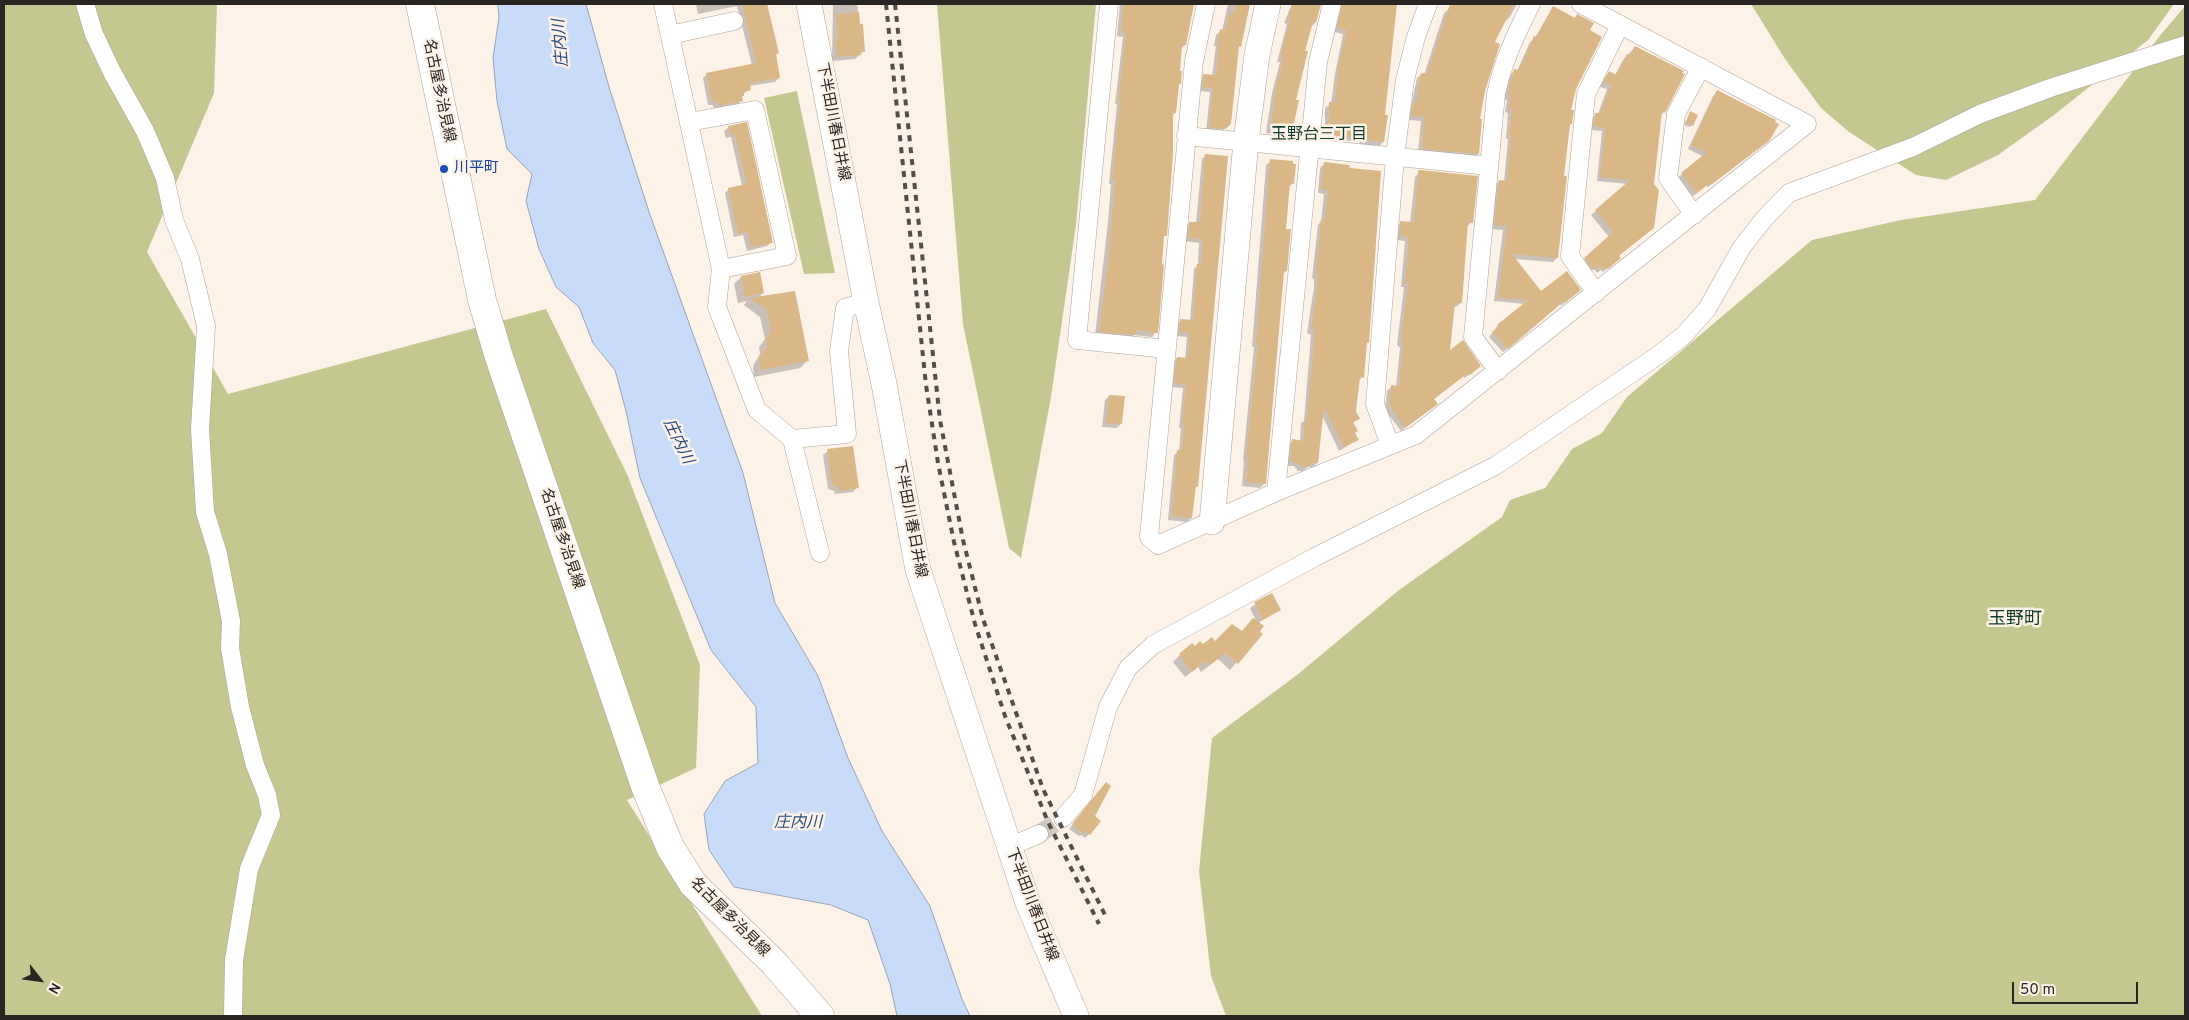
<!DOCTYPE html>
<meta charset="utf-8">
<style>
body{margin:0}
#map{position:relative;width:2189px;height:1020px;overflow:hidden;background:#fcf2e8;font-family:Overpass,sans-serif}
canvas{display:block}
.frame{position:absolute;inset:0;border:5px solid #292522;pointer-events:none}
.north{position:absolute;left:15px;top:955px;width:50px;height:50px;-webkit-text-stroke:4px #fcf2e8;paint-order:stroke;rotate:120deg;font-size:14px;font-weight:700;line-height:20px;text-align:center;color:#292522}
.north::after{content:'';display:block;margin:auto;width:18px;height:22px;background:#292522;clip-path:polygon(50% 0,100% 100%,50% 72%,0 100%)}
.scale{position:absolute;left:2012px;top:982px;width:126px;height:22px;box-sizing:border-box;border:2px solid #292522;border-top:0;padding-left:6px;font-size:15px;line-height:18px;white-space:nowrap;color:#292522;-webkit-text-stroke:4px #fcf2e8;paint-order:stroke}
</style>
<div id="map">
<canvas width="2189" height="1020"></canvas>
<div class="frame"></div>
<div class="north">N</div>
<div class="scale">50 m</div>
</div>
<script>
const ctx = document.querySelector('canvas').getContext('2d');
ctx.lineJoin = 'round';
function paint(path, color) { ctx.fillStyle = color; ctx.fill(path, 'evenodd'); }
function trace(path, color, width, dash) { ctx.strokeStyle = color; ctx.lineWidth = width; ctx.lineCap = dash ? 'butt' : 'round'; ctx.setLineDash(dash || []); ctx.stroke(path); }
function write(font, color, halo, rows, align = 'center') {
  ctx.font = font + ' Overpass,"Noto Sans JP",sans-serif'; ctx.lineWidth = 5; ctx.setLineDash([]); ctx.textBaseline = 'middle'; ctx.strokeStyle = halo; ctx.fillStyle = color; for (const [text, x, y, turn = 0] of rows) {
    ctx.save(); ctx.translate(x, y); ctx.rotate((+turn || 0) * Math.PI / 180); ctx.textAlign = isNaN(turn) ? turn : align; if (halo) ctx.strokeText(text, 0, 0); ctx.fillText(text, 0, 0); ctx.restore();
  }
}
paint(new Path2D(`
 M4,4h213l-3,89 -67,159 81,142 318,-85 81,165 73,191 -4,103 -69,32 135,216h-758z
 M937,4h159l-20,221 -25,172 -30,161 -12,-10 -46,-224z
 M1751,4h423l-26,36 -94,75 -56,40 -52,25 -30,-5 -67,-43 -28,-24 -36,-49z
 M2185,6v1010h-959l-15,-40 -12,-105 13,-133 85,-63 102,-85 103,-73 8,-17 35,-12 27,-39 30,-16 25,-36 185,-157 89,-20 134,-20 123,-162z
 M797,91l38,182 -31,1 -40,-176z`), '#c4c890');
const water = new Path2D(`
 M498,4h88l23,83 40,125 94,261 32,130 43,73 30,82 34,73 48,75 32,93 8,17h-73l-7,-32 -22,-64 -37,-15 -97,-18 -25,-37 -5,-36 21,-33 33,-18 -2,-56 -45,-57 -71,-172 -14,-67 -11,-41 -22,-27 -14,-36 -23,-20 -17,-38 -13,-48 6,-27 -25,-25 -10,-48 -4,-43 6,-41z`);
paint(water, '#c8dbf8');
trace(water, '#98a4b8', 1);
paint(new Path2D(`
 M696,4h71l11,49 -3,3 4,22 -4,4 -26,4 1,3 -7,5 -2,3v4l-4,4 -23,5 -1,-5h-5l-5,-27 4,-4 45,-9 -15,-59 -39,8z
 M833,4h24l7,47 -9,8 -23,2z
 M1120,4h74l-9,41 -4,4 -3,23 2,12 -2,1 -3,28 -3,3 -6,119 -4,3 -6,94 -4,5 -18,-2 -4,4 -35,-4 13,-113 3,-38h-2l8,-80h-2l8,-67 -6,-1z
 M1228,4h21l-9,42 -3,3 -7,74 -10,10 -14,-1 4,-40 -11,-1 1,-12 4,-4 8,1 4,-30h-2l2,-11 6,-4z
 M1292,4h29l-6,19 -5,5 -16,73 -3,30 -5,4 -20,-2 6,-40 8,-31h-3l10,-38 -3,-1z
 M1336,4h60l-13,112v26l-4,4 -20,-2 1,-2 -35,-4v-30l6,-4 4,-30 8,-40 -9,-2z
 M1480,4h37l-7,13 -4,4 -2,-1 -11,23 -15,77v34l-4,4 -56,-6 3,-31 -13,-1 9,-42 5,-4 2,1 20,-62 5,-4 24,9z
 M1553,7l35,23 -18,81 1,13 -3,3 -11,131 -4,4 -39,-3 27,33 34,2 -14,12 -1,-2 -57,48 -14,-15 9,-12 27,-21 -31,-3 9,-71 -12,-1 4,-43 4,-5 5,1 3,-32 1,-11h-2l2,-26 -3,-1 2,-12 -4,-1 7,-24 4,-4h3l13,-29 5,-4z
 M1635,47l29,65 -4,4 -7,69v43l-35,28 -2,6 -13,10 -2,-2 -4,3 -3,-4 -6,5 -7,-11 28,-26 -18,-22 37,-31 -31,-3 5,-50 -12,-1 1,-12 7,-4 9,-25 -7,-2 5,-10 4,-5 6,3 8,-15z
 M1717,92l47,52 -56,43 -2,-1 -14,11 -15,-19 27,-21 -16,-8 25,-53z
 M1690,113l2,12 -2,2 -6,-2z
 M746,124l26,118 -5,4 -20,5 -4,-16 -9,2 -9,-44 4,-4 13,-3 -11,-49 -5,1 -2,-7 5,-4z
 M1206,155l-9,331 -3,3 -3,29 -4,4 -19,-2 6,-65 5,-4 2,-23h-2l4,-40 -12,-1 2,-25 4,-4 8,1 2,-22 -11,-1 1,-11 4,-5 9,1 4,-52 4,-4 1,-22 -15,-2 2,-14 4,-4h6l6,-64z
 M1271,161l20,4 2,18 -5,5 -3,42 1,41 -3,3 -18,209 -5,5 -18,-2 2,-25 -1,-1 11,-113h-2l14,-182z
 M1324,164l44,178 -3,3 -3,32 -4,5 -3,30 3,7 -6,5 5,16 -18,11 -17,-36 -5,48 -4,4h-5l-5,4h-5l-4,-5h-8l2,-21 4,-4h8l1,-18 3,-2 7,-86 -4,-2 7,-46v-8l-2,-1 6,-53 3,-4 3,-27 -6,-1 2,-25z
 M1421,171l51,51 -5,4 -6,77 -5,4h-3l-4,46 26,17 -10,8 -2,-2 -30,24 -1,8 -31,23 -16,-21 2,-19 4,-4h5l4,-39 -3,-3 7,-58h-3l4,-46 -9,-1 1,-13 4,-5 9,1 5,-46z
 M741,277l22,16 -5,5 49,63 -7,7 -46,9 -1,-11 7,-12 -1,-7 6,-8 -5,-22 -16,-12 3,-4 -9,2 -4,-19z
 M1109,396l12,28 -5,4 -14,-1 3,-27z
 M828,451l29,36 -4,5 -18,2 -1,-3 -6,-2 -5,-34z
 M1271,594l8,16 -21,13v8l3,3 -31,36 -12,-11 -17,13 -3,-5 -13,10 -12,-15 7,-7 14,-8 21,-4 26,-11 16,-9 -7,-15z
 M1102,788l-13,46 -4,4 -4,-3 -2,1 -10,-7z`), '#0003');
paint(new Path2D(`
 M742,4h25l12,49 -3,1 4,24 -30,5 1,7 -7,2v4h-2l1,5 -25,5 -1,-5 -5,1 -6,-29 50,-10z
 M1123,4h71l-8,41h-4l-2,26h2l-1,13h-2l-3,29h-3v41l-6,82h-3l-2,28 2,1 -6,68 -22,-3v5l-37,-3 10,-76 6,-76h-3l8,-80h-2l8,-67 -5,-1z
 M1236,4h14l-9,43 -2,-1 -8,78 -6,5 -16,-1 4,-40 -11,-1 1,-13 13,1 3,-33h-2l3,-13 5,1 3,-15h3l1,-4 2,1z
 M1293,4h28l-5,19 -3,-1 -8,29h3l-12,49h3l-7,32 -22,-3 6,-41 7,-30h-3l10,-39 -3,-1z
 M1342,4h55l-12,111h3l-4,27 -21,-2v-2l-34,-3v-33l6,1 3,-35 9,-38 -10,-2z
 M1450,4h64l-19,38 5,2 -15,47 -5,28h2l-3,35 -57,-5 2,-32 -13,-1 2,-14 3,1 5,-30 6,1z
 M1553,6l22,12 2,-4 17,9 -4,7 12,7 -26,52 -5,21h3l-2,14h-2l-6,52h3l-9,82 -46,-4 29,37 26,-20 14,19 -15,12 -2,-1 -56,48 -16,-17 7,-5 -2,-2 31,-25 -30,-2 9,-72 -13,-1 5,-45 8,1 4,-46h-2l3,-26h-3l1,-13 -3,-1 7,-26 5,1 15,-34 2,1z
 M859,12l1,12h3l2,28h-4v3l-24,2 -2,-17 3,-1 -2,-25z
 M1635,46l49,25 -2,2 3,1 -20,39 -3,-2 -8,73 5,6 -5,38 -33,26 -2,2 2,2 -13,11 -2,-2 -4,3 -3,-4 -6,4 -9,-12 29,-26 -18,-22 35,-30 -30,-3 5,-49 -12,-2 2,-13h5l11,-28 -8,-2 6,-12 7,4 11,-21 3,1z
 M1717,90l59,30 -1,2 4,2 -9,16 -58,44 -1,-2 -14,11 -16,-20 26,-21 -16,-7z
 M1690,111l8,4 -5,11 -7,-3z
 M747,122l26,121 -22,4 -4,-15 -9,2 -10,-46 19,-4 -12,-50 -5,1 -2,-9z
 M1205,154l23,2 -30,331 -2,-1 -4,32 -20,-2 5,-66h5l2,-25 -2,-1 4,-40 -12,-1 3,-26 11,1 2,-25 -11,-1 1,-13 13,1 4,-56h4l2,-25 -15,-1 1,-16h11z
 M1270,159l23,2v3h3l-2,20 -4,-1 -4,46h5l-4,42h-3l-18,213 -20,-2 2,-25 -2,-1 12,-113h-2z
 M1324,162l25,3 1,3 31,3 -12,172 -2,-1 -3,36 -4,-1 -4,34 4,8 -7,3 5,9 -3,2 4,7 -15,7 -20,-40 -6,56h-5l-5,4h-6l-4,-4 -8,-1 2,-23 12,2 1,-24 2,1 8,-88 -4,-2 7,-46v-7l-2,-1 5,-55h4l3,-29 -7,-1z
 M1420,170l58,6 -5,47 -5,-1 -6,81h-7l-5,47 13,-10 18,26 -11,9 -2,-2 -34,26 4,5 -33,24 -16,-23 2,-20 8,1 4,-43 -2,-3 7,-57h-3l4,-46 -9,-1v-15l14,1 4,-51z
 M760,272l4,21 -19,4 -4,-21z
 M795,291l14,70 -48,9 -2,-12 8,-12 -1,-7 5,-8 -4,-21 -18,-12z
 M1109,395l16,1 -3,28 -16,-1z
 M853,446l6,42 -20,3 -1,-4 -6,-2 -5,-36z
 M1272,593l9,17 -18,10 -9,-18z
 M1253,618l11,8 -4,5 3,3 -25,30 -13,-11 -16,13 -4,-5 -13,11 -13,-18 13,-11 3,3 5,-5 3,3 9,-7 3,4 17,-17 10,7z
 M1106,782l5,4 -16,30 6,5 -11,14 -5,-3 -2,2 -11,-10z`), '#dab786');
trace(new Path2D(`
 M1039,834l24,-16`), '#d2c9c0', 18, [18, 9]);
const street = new Path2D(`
 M85,4l9,30 18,38 33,59 20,47 9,42 16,39 16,67 -6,103 5,83 13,42 13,67 -1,27 10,59 15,58 12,30 4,20 -22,54 -15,91 -1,56
 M663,4l58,265 -4,38 40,103 35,29 28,114
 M1109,4l-32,336 90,9
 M1206,4l-12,57 -45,476 9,8 118,-53 140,-57 391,-311 -226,-120
 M670,35l64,-14
 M689,122l66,-12 32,146 -66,13
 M1186,136l303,30
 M1694,215l-26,-37 8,-64 25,-47
 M1596,293l-26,-37 16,-162 34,-69
 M1498,371l-25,-34 23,-243c7,-33 20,-60 35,-90
 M792,439l55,-5 -8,-83 6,-43 21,-6
 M1390,445l-15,-41 20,-247 10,-77 11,-43 12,-33
 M1276,492l42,-430 14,-58
 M1063,818l20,-23 25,-88 20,-39 25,-23 162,-88 180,-91 162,-110 26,-20 24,-27 35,-62 22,-28 25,-26 124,-46 67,-33 70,-26 135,-43
 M1009,847l30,-13`);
const secondary = new Path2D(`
 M809,4l57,298 18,82 34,186 110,333 48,113
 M1212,522l34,-381 11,-86 11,-51`);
const primary = new Path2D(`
 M420,4l62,296 17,57 146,429 25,61 23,37 81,79 46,53`);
trace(street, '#ada49b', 19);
trace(secondary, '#ada49b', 26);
trace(primary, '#ada49b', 29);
trace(street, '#fff', 18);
trace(secondary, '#fff', 25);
trace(primary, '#fff', 28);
trace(new Path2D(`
 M886,4l40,381 12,78 16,79 21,82 30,92 43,106 51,102
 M895,4l45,416 23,120 20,79 60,170 64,130`), '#544e4a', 4, [6, 6]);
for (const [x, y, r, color] of [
 [444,169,5,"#1a4fb4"]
]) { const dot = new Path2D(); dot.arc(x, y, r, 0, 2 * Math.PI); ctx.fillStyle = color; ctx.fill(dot); trace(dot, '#fcf2e8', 2); }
write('15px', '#292522', '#fcf2e8', [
 ["名古屋多治見線",438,91,78],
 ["下半田川春日井線",832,122,79],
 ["下半田川春日井線",909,519,79],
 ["名古屋多治見線",561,539,71],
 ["下半田川春日井線",1031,905,69],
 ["名古屋多治見線",729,918,45]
]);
write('15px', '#164399', '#fcf2e8', [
 ["川平町",454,169]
], 'left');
write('italic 16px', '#254983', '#fcf2e8', [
 ["庄内川",562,43,-95],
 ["庄内川",677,442,64],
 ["庄内川",798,824]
]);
write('16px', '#103b27', '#fcf2e8', [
 ["玉野台三丁目",1319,136]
]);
write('18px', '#103b27', '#fcf2e8', [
 ["玉野町",2015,620]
]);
</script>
